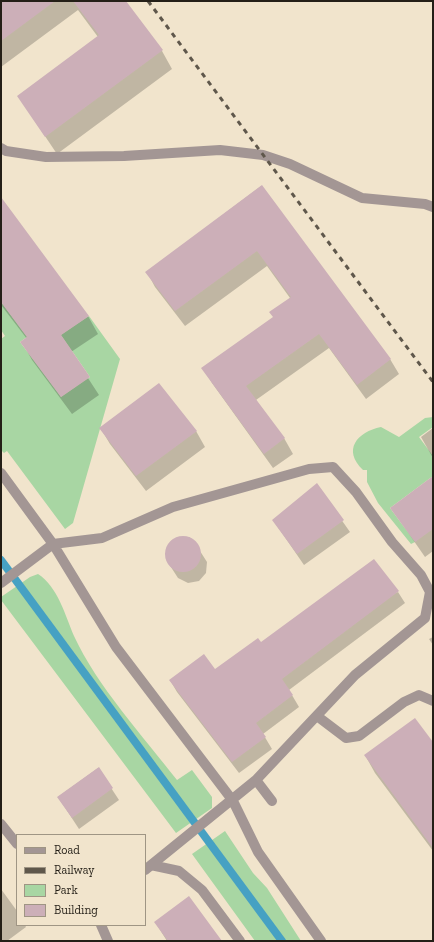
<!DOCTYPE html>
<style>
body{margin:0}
#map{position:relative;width:434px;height:942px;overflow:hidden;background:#f1e4cc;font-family:"Zilla Slab",serif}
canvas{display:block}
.frame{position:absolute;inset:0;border:2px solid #241f17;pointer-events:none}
.legend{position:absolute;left:16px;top:834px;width:130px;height:92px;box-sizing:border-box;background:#f1e4cc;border:1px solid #9f9584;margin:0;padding:5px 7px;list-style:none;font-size:12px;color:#241f17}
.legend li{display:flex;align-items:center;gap:8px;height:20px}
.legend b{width:20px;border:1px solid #9f9584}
</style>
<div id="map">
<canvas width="434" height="942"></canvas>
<div class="frame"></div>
<ul class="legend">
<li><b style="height:5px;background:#a39694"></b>Road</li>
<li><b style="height:5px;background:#5f574b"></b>Railway</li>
<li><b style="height:11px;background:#a8d6a3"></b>Park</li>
<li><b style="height:11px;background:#ccafb8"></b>Building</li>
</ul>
</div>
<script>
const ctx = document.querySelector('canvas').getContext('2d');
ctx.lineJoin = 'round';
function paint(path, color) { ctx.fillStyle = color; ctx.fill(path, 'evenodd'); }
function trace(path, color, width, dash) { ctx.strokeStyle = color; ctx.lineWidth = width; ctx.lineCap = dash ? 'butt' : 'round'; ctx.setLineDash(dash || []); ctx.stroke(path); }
paint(new Path2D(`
 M1,302l26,35 -7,5 41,55 29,-20 -29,-42 28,-19 31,43 -47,164 -8,6 -58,-78 -3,2 -3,-3v-111l4,-3 -4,-6z
 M433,417v10l-14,10 14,19v20l-43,32 25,34 -4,2 -33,-41 -11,-21v-12h-4c-21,-20 -6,-38 18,-43l18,10 26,-19z
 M38,574c20,13 27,41 36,62 23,50 69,100 103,144l15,-10 20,27v11l-36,25 -175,-233v-3l29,-20z
 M225,831l28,42 14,15 34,53h-46l-63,-87z`), '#a8d6a3');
paint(new Path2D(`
 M1,1h124l37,50 10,18 -115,85 -39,-58 80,-59 -20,-27 -77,57z
 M261,186l129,173 9,15 -33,25 -37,-51 -73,52 28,38 9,16 -20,14 -61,-85 -9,-15 71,-50 16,-20 -23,-32 -82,60 -30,-39 -8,-15z
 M1,199l87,117 10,18 -27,18 28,43 -27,19 -40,-54 -10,-18 5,-3 -26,-34z
 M433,428v30l-12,-21z
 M101,429l95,2 9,16 -59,44 -36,-47z
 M433,477v74l-8,6 -34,-49z
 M317,485l33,47 -46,33 -31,-45z
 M189,537l4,3 14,22 -1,11 -7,8 -11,2 -10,-5 -11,-17 -1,-11 6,-10 5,-2z
 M398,592l7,11 -116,87 10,17 -36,27 9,15 -33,24 -62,-81 -7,-12 45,-10 46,-27z
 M433,637v8l-4,-6z
 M433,744v107l-58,-78 -10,-18z
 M98,768l21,32 -40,29 -21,-32z
 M1,889l16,22v14h8l1,2 -19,14h-6z
 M155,922l66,19h-54z`), '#0003');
trace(new Path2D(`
 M1,560l281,381`), '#46a1c3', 8);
paint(new Path2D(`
 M1,1h54l-54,40z
 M73,1h53l37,49 -118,87 -28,-41 82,-61z
 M262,185l129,174 -34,26 -38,-51 -73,52 39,52 -21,16 -63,-86 72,-51 -4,-5 22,-15 -34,-46 -82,60 -30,-39z
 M1,197l88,119 -28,19 29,42 -29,20 -41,-55 7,-5 -26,-35z
 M159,383l38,48 -61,45 -37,-48z
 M433,476v53l-18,13 -25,-34z
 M317,483l27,37 -47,34 -25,-34z
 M165 554a18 18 0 1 1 36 0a18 18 0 1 1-36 0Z
 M374,559l25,32 -117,88 11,16 -37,28 10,14 -34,25 -63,-82 35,-26 11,15 43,-31 3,4z
 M415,718l18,24v106l-69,-93z
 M99,767l14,21 -41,30 -15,-21z
 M189,896l33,45h-54l-14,-19z`), '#ccafb8');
trace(new Path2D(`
 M1,148l5,3 40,6 78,-1 96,-6 43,5 27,9 72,34 63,6 8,3
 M1,473l52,71 -52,39
 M317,716l29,22 13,-2 45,-34 15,-7 14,6
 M256,780l16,21
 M1,824l16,20
 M151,865l28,6 23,19 38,51
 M145,870l111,-90 99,-105 70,-57 5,-26 -9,-17 -29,-33 -36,-50 -23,-25 -24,2 -136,38 -71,31 -49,6 63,103 117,154 25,51 63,89
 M101,925l7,16`), '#a39694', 10);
trace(new Path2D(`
 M148,1l285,381`), '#5f574b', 3, [5, 5]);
</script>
